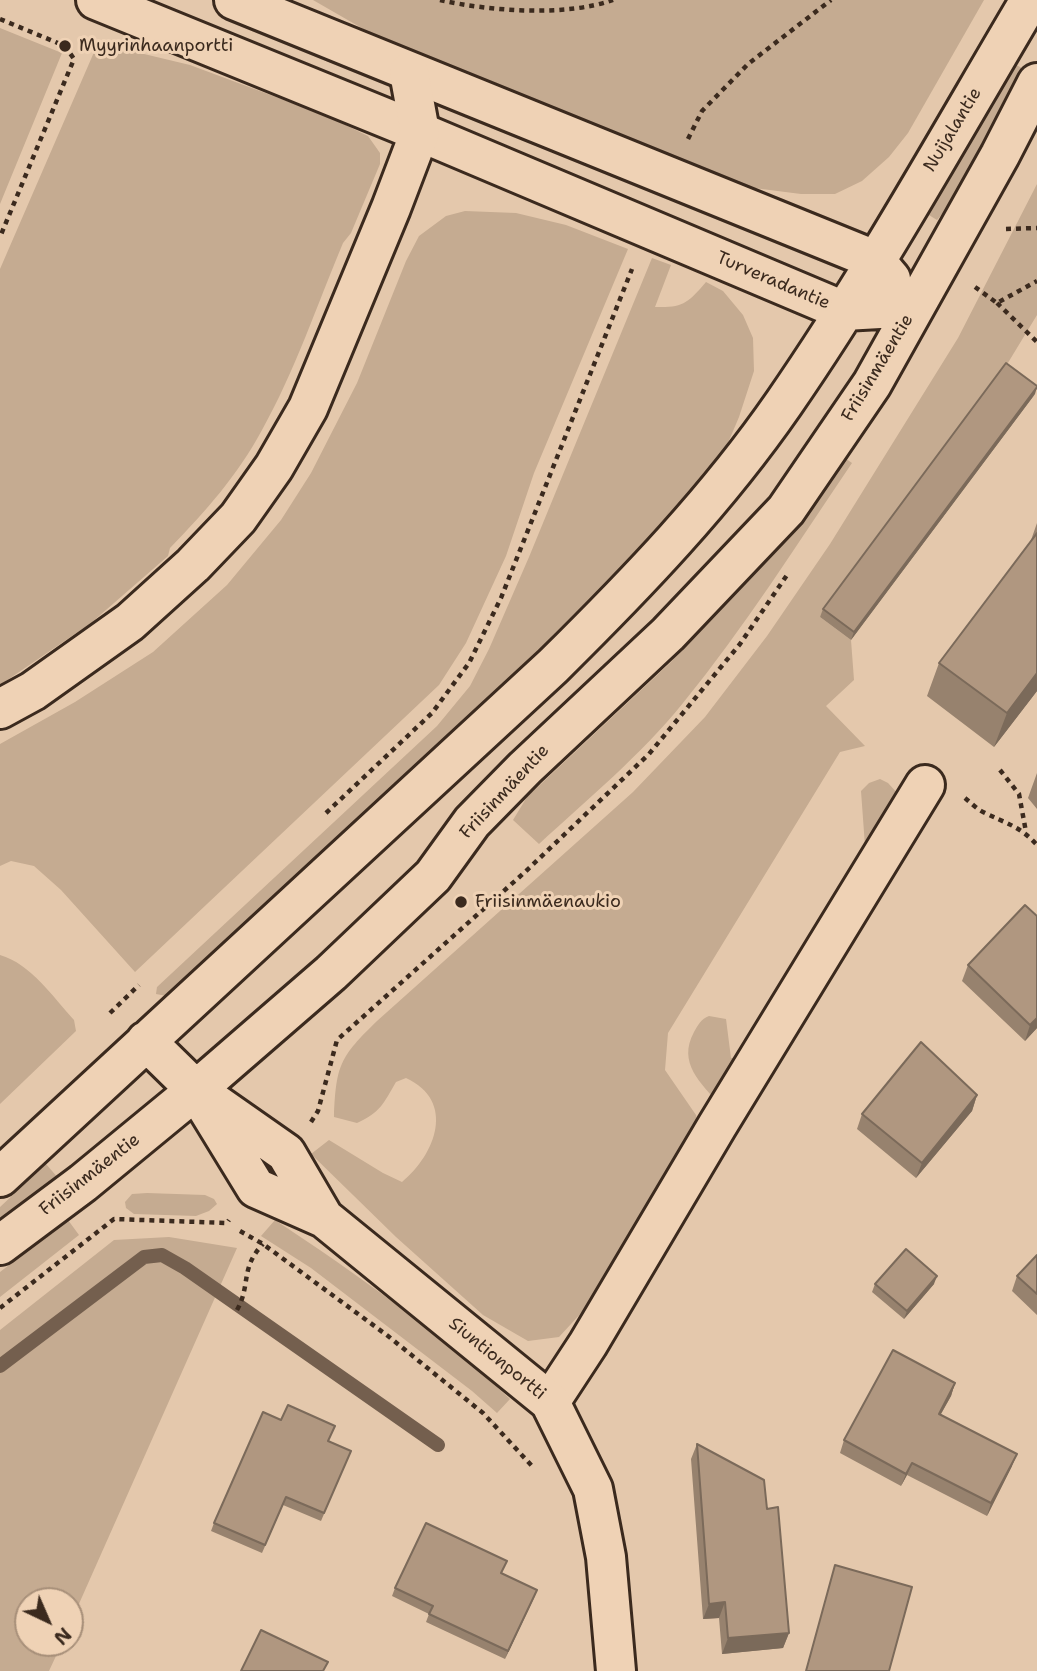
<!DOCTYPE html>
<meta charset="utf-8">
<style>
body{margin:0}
#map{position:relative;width:1037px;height:1671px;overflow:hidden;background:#e4c8ac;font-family:"Shantell Sans",sans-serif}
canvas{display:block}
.north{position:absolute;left:14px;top:1587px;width:70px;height:70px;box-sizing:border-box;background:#efd2b5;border:2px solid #a78f79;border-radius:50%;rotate:136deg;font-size:19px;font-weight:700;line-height:28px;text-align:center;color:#3b2a1e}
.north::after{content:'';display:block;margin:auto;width:24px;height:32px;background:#3b2a1e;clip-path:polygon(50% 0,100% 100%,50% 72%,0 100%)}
</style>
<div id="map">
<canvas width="1037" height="1671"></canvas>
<div class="north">N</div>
</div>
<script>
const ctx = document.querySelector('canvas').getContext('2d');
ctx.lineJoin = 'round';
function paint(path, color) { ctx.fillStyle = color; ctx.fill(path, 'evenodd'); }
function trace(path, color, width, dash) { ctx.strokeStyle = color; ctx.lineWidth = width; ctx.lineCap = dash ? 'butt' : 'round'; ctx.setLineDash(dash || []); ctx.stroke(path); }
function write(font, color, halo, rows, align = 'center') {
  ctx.font = font + ' "Shantell Sans",sans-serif'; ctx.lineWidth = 6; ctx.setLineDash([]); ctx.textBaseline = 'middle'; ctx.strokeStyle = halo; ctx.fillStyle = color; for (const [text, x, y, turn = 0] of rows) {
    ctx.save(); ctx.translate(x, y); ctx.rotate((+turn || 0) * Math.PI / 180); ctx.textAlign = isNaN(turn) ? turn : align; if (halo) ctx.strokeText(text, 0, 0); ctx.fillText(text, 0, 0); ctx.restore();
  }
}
paint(new Path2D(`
 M313,0h671l-76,133 -19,24 -27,24 -27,13h-34l-47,-6 -94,-34 -255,-101z
 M0,28l62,25 -62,151z
 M98,43l92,22 137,51 41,20 12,17v11l-29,69 -8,10c-26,62 -48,128 -81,187 -24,45 -57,82 -92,118l-2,8 -77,67 -91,62v-416z
 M1011,62l18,10 -70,122 -22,26 -13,-8z
 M1037,184v131l-34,56 -183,246 31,23 3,40 -28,26 39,40 -25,6 -172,281 -3,37 31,45 3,15 -116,181 -24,26 -31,4 -45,-26 -87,-78 -85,-83 18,-14 54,33 19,9c34,-28 54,-81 4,-104l-10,4c-13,22 -15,30 -39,41l-23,-6c2,-52 6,-60 43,-96l256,-229 72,-75 62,-81 63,-92 128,-206z
 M465,211l51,2 50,12 62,24 -94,224 -28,83 -40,87 -27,42 -304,287 -74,-82 -27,-24 -23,-5 -11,5v-122l75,-42 78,-50 74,-67 54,-65 30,-47 46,-90 49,-122 13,-25 27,-20z
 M652,258l19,7 -16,42c28,1 33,-4 51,-25l17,9 20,24 10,23 1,33 -15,46 -17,40 -94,116 -456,424 -16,-3 1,-7 280,-261 33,-40 19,-37 40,-92z
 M842,456l10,7c-55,81 -107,164 -169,240 -42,52 -95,96 -144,141l-26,-24 14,-23 144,-135 50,-56z
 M880,779l8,4 12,13 -29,51 -6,-1 -4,-55 8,-8z
 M0,955c31,9 53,42 74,65l2,11 -76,73z
 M709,1016l17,3 5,39 11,-1 -22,48c-19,-22 -43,-42 -26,-73 4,-7 7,-13 15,-16z
 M46,1164l13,15 -59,48v-20z
 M147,1193l58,2 9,4 3,5 -8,7 -13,5 -62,-2 -8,-6 -1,-6 7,-8z
 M68,1220l11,15 -79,62v-25z
 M275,1220c82,54 163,112 235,179l-13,14 -25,-22 -161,-123 -50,-32z
 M169,1237l68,11 -167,376v-23h-42v42h34l-13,28h-49v-341l114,-90z`), '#c5ab91');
trace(new Path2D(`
 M0,1366l144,-109 18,-2 23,13 253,177`), '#745f4e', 14);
const street = new Path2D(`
 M550,1402l38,-58 129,-218 208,-341`);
const secondary = new Path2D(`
 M96,0l324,132 424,179 71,-4
 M234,0l641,260 16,19
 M146,1041l50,49 90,63 38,65
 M196,1090l60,98 68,30 226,184 43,87 13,68 10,114
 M0,1177l553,-511c83,-82 164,-166 231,-263 89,-129 166,-268 246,-403
 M0,1245l83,-62 113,-93 135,-117 102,-97 39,-54 53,-54 143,-134 118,-124 86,-126 128,-229 37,-72`);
const highway = new Path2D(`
 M0,709l33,-18 97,-69 63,-57 45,-47 36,-51 34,-59 83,-200 29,-76 -11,-60`);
trace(street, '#3b2a1e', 44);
trace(secondary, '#3b2a1e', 44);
trace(highway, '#3b2a1e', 44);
trace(new Path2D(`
 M440,0c49,11 125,17 173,0
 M0,19l65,27 9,13 -74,178
 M688,139l14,-28 46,-47 83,-64
 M1006,229l31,-1
 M975,287l22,16 40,-22
 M997,303l40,39
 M1000,770l19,24 7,38
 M965,798c6,5 12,11 18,14 22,11 37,14 54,33
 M326,813l106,-100 37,-50 32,-65 131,-329
 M110,1013l29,-28
 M311,1122l7,-11 19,-71 188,-168 124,-118 91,-110 47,-69
 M240,1231l23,13 125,92 95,77 49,53
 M0,1308l114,-89 113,4 2,-3
 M237,1310c14,-25 3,-42 26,-66`), '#3b2a1e', 4.5, [5, 5]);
trace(street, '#efd2b5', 38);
trace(secondary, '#efd2b5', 38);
trace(highway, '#efd2b5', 38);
paint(new Path2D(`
 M1035,394l-184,246 -31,-23 3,-8z
 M1037,523v168l-43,56 -67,-51 12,-33 91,-120z
 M1037,773v36l-9,-11z
 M968,965l69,63 -12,13 -63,-60z
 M977,1095l-5,16 -56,67 -59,-49 5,-15z
 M1037,1255v60l-25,-24 5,-15z
 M875,1284h59l-30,35 -32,-27z
 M955,1383l-4,13 -10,18 71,52 -25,50 -80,-41 -6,11 -61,-33 4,-13z
 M329,1441l22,10 -30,70 -38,-16 -21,48 -51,-22 3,-8z
 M697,1444l70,65 22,124 -6,15 -61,6 -3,-36 -16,1 -12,-160z
 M835,1565l54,106h-83z
 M502,1573l35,17 -32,69 -79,-37 3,-8 -37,-18 3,-8z`), '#97826e');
paint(new Path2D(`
 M1037,387l-2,7 -184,246 3,-8z
 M1037,673v18l-43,56 13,-34z
 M1037,1018v10l-12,13 5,-16z
 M977,1095l-5,16 -56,67 6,-15z
 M937,1276l-3,8 -30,35 3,-8z
 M955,1383l-4,13 -17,30 5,-12z
 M1017,1454l-5,12 -25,50 4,-13z
 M912,1463l-5,12 -6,11 5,-12z
 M537,1590l-3,8 -29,61 3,-8z
 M725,1602l-6,16 -16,1 6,-15z
 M789,1633l-6,15 -61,6 6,-16z`), '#7b6a5a');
const building = new Path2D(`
 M1006,363l31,23v1l-183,245 -31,-23z
 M1037,533v140l-30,40 -68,-50z
 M1025,905l12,11v102l-7,7 -62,-60z
 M921,1042l56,53 -55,68 -60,-49z
 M906,1249l31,27 -30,35 -32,-27z
 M1037,1255v39l-20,-18z
 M893,1350l62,33 -16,31 78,40 -26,49 -79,-40 -6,11 -62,-34z
 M288,1405l47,21 -7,15 23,10 -27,62 -38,-16 -21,48 -51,-22 49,-111 18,8z
 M697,1444l67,36 3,29 11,-2 11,126 -61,5 -3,-36 -16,2z
 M426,1523l81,38 -6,12 36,17 -29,61 -79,-37 4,-8 -38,-18z
 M835,1565l77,22 -23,84h-83z
 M261,1630l67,32 -5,9h-82z`);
paint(building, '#b09780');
trace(building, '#7b6a5a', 2);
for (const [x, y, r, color] of [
 [65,46,7,"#3b2a1e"],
 [461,902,7,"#3b2a1e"]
]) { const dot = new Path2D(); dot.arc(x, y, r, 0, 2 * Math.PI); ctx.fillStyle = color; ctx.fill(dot); trace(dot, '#efd2b5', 2.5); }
write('18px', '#3b2a1e', '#efd2b5', [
 ["Myyrinhaanportti",79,46],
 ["Friisinmäenaukio",475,902]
], 'left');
write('18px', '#3b2a1e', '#efd2b5', [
 ["Nuijalantie",953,130,-59],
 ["Turveradantie",773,281,23],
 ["Friisinmäentie",878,368,-59],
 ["Friisinmäentie",505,792,-47],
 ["Friisinmäentie",90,1175,-38],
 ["Siuntionportti",497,1359,39]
]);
</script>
